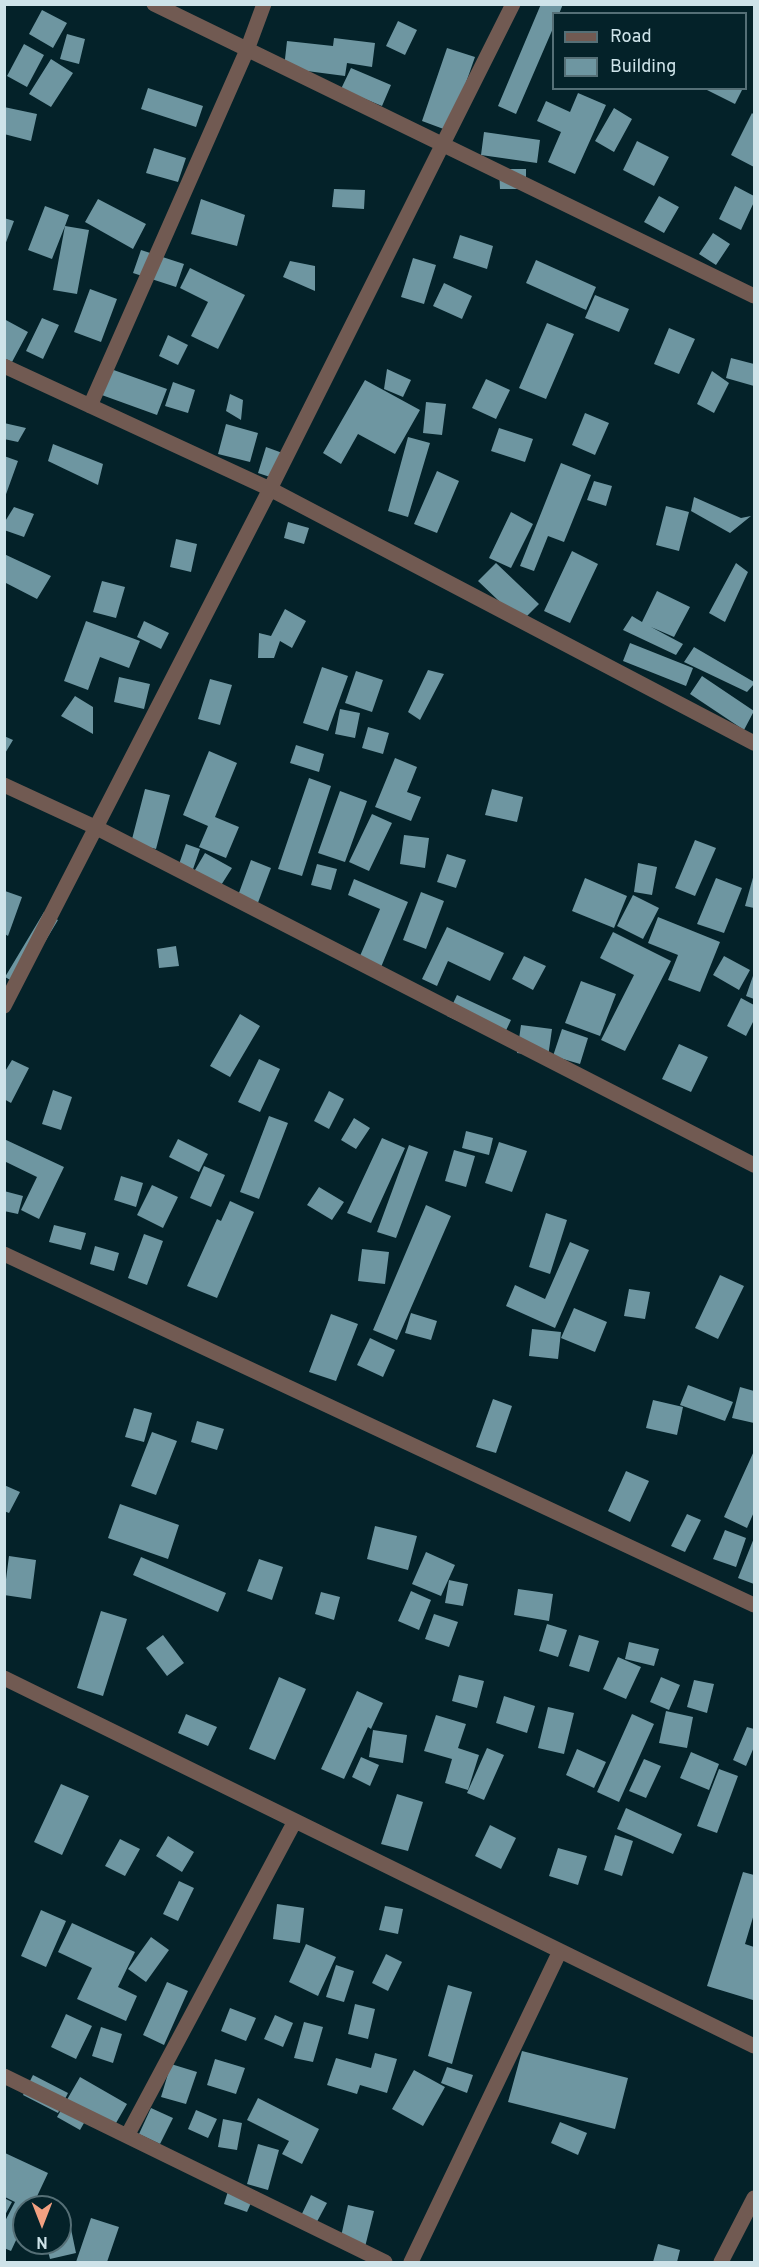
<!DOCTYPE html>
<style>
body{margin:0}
#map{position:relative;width:759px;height:2267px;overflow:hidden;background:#042229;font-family:Overpass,sans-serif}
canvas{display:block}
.frame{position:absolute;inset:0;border:6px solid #cee3e9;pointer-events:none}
.legend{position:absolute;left:552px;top:12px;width:195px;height:78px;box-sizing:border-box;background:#042229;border:2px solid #556f76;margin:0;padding:8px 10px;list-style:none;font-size:18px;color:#cee3e9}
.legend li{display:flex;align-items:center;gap:12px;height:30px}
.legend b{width:30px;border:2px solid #556f76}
.north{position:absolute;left:12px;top:2195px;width:60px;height:60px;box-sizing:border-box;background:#042229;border:2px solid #556f76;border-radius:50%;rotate:180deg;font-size:16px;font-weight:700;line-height:24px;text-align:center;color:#cee3e9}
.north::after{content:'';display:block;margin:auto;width:21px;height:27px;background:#f2a081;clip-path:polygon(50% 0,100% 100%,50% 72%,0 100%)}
</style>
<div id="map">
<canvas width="759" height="2267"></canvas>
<div class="frame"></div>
<ul class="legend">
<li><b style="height:8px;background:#715a52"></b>Road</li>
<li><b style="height:16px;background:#6e96a1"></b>Building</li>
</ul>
<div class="north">N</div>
</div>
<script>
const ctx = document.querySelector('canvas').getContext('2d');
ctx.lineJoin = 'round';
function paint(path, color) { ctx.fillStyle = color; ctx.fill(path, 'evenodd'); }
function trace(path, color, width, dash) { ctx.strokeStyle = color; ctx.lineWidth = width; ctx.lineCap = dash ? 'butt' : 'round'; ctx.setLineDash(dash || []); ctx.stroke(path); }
paint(new Path2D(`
 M541,4h22l-4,10h-5v12l-38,88 -18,-8z
 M42,10l25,13 -14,25 -24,-14z
 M398,21l19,9 -12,25 -19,-9z
 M67,34l18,5 -6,25 -19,-5z
 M334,38l41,5 -3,24 -25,-4 -2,13 -61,-8 3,-27 46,5z
 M24,44l20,11 -17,32 -20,-11z
 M447,48l28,9 -26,74 -27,-10z
 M51,59l22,14 -22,34 -22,-13z
 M351,68l40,17 -9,21 -41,-17z
 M148,88l55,18 -7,21 -55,-18z
 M703,88h40l-8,16z
 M578,93l28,12 -31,69 -27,-12 13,-30 -24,-11 9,-20 24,11z
 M4,107l33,7 -6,27 -27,-7z
 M614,108l18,11 -18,33 -19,-11z
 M752,113l2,2v52l-23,-12z
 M484,132l56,8 -3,23 -56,-8z
 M637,141l32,16 -15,29 -31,-16z
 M154,148l32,10 -8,24 -32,-9z
 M499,169h27v20h-26z
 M735,186l19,10v6l-13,28 -22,-11z
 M334,189l31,1 -1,19 -32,-2z
 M659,196l20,11 -15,26 -20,-11z
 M98,199l48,25 -13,25 -48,-27z
 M201,199l44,16 -8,31 -46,-12z
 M45,206l24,9 -4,11 24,4 -12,64 -24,-4 12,-64 -13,33 -24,-9z
 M4,218l10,3 -9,24h-1z
 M713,233l17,11 -14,21 -17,-11z
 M460,235l33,11 -6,23 -34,-11z
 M141,250l43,14 -8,23 -43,-14z
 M413,258l23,7 -12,39 -23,-7z
 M536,260l60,27 -10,23 -60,-27z
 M290,261l25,5v25l-32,-14z
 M190,268l55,27 -27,54 -27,-13 17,-34 -28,-14z
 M444,283l28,13 -10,23 -29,-13z
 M90,289l27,10 -16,43 -27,-10z
 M595,295l34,14 -10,23 -34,-14z
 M42,318l17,7 -16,34 -17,-8z
 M4,319l24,13 -16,30 -8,-4z
 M547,323l27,11 -28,65 -27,-11z
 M669,328l26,11 -16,35 -25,-10z
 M168,335l20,10 -10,20 -19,-9z
 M731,358l23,6v22l-28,-8z
 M108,368l59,21 -10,26 -58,-21z
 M387,369l24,11 -8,17 -19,-8z
 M712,371l17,12 -15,30 -17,-9z
 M486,379l24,11 -14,29 -24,-11z
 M365,380l55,30 -25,44 -37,-20 -17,30 -18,-11z
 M173,382l22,8 -7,23 -23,-7z
 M230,394l13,6 -2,20 -15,-9z
 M426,402l20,2 -4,31 -19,-2z
 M585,413l24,10 -14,32 -23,-10z
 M4,423l22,5 -8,14 -14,-3z
 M226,424l32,9 -8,29 -32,-8z
 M499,428l34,11 -8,23 -34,-11z
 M408,437l22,6 -22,74 -20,-6z
 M53,444l50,20 -5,21 -50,-24z
 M266,447l22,8 -9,25 -21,-7z
 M4,456l14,5 -13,36h-1z
 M561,463l30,12 -27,67 -16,-6 -14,35 -14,-5z
 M437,471l22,10 -22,52 -23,-9z
 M594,481l18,5 -6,20 -19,-6z
 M694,497l47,21 10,-2 -21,17 -39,-22z
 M666,506l23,6 -10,39 -23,-6z
 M14,507l20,7 -10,23 -20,-7v-7z
 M511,512l22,12 -22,44 -22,-10z
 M288,522l21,6 -5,16 -20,-6z
 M176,539l21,5 -6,28 -21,-5z
 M572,551l26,13 -28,59 -26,-12z
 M4,554l47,22 -14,23 -33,-17z
 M496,563l43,41 -18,18 -43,-41z
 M736,563l12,9 -23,50 -16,-9z
 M102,581l23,6 -9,31 -23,-6z
 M657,591l33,16 -16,30 -23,-10 32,17 -7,11 -53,-25 9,-14 10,6z
 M285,609l21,12 -14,27 -12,-7 -6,17h-16l1,-25 12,3z
 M86,621l54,20 -11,27 -29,-11 -12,33 -24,-9z
 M144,621l25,12 -8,16 -24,-12z
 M630,643l63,25 -7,18 -63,-25z
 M694,647l60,35v2l-7,8 -63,-30z
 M322,667l26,9 -20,55 -25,-8z
 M428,670l16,4 -24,46 -12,-8z
 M356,671l27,9 -11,32 -27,-9z
 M702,676l52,35 -10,19 -54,-36z
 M119,677l31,7 -6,25 -30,-7z
 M210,679l22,6 -12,40 -22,-6z
 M75,696l18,11v27l-32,-18z
 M340,709l20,4 -5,25 -20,-4z
 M368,727l21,6 -6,21 -21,-6z
 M4,736l9,4 -9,15z
 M296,745l28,9 -5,18 -29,-9z
 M209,751l28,12 -22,54 24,10 -13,31 -27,-11 9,-21 -25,-11z
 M395,758l22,9 -10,25 14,5 -10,24 -36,-14z
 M309,778l22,8 -29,90 -24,-7z
 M145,789l25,6 -14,54 -25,-6z
 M492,789l31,8 -6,25 -32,-7z
 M340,791l27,10 -22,61 -27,-9z
 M372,814l20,9 -23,48 -20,-9z
 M404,835l25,3 -4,30 -25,-4z
 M695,840l21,8 -21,48 -20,-8z
 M186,844l14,5 -9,26 -14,-5z
 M205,853l27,15 -14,22 -26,-15z
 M447,854l19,6 -10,28 -19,-6z
 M251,860l20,8 -15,40 -20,-7z
 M638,863l19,4 -5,28 -18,-3z
 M317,864l20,5 -6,21 -20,-5z
 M754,874v34l-9,-2z
 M585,878l42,18 -13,32 -42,-17z
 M716,878l26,10 -18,45 -27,-9z
 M354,879l54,23 -29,70 -22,-9 23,-54 -32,-14z
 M5,891l17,6 -14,39 -3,-2z
 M421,892l23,9 -18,48 -23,-9z
 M633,895l26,13 -16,31 -26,-13z
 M44,912l14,8 -39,65 -14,-8z
 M658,917l62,25 -20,50 -32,-12 10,-25 -30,-12z
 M447,927l57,26 -14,28 -42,-20 -11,25 -15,-7z
 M613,932l58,29 -46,90 -24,-11 33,-65 -34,-17z
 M176,946l3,20 -20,2 -2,-19z
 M524,956l22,10 -13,24 -21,-11z
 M724,956l26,14 -11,20 -26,-15z
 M754,973v26l-8,-3z
 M581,981l35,13 -16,42 -35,-13z
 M457,995l54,25 -10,21 -54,-25z
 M741,998l13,7v15l-8,16 -19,-10z
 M240,1014l20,12 -30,51 -20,-11z
 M521,1025l31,4 -4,28 -31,-4z
 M562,1029l26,9 -8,26 -27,-8z
 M679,1044l29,13 -17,35 -29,-13z
 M259,1059l21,10 -20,43 -22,-10z
 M12,1060l17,8 -18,35 -7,-4v-26z
 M53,1090l19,7 -11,33 -19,-6z
 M329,1091l15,8 -15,30 -15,-8z
 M269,1116l19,7 -29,76 -19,-7z
 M354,1118l16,10 -14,21 -15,-9z
 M466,1131l27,7 -4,17 -27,-7z
 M382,1138l23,10 -34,75 -24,-10z
 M4,1139l60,28 -25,52 -18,-9 16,-33 -33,-16z
 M178,1139l30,15 -9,18 -30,-15z
 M499,1142l28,9 -15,41 -27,-9z
 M409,1145l19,7 -32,86 -19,-6z
 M454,1150l21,6 -9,31 -21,-6z
 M204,1166l21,9 -14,32 -21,-9z
 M121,1176l22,7 -7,24 -22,-7z
 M152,1185l26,12 -15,31 -26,-13z
 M319,1187l25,15 -12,18 -25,-15z
 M4,1191l19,5 -5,18 -14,-3z
 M230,1201l24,11 -37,86 -30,-12 30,-67 4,2z
 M426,1205l25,11 -54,124 -24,-10z
 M546,1213l21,7 -17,54 -21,-7z
 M54,1225l32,8 -5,17 -32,-8z
 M144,1234l19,7 -16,44 -19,-7z
 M570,1242l19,8 -34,78 -49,-22 9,-21 30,14z
 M95,1246l24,7 -5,18 -24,-7z
 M362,1249l27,3 -4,32 -27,-3z
 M720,1275l24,11 -26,53 -23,-11z
 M629,1289l21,3 -5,27 -21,-3z
 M574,1308l33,14 -12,30 -34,-14z
 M411,1313l26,8 -6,19 -26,-7z
 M331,1314l27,10 -22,57 -27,-9z
 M532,1329l29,3 -3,27 -29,-3z
 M370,1338l25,12 -12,27 -26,-12z
 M688,1385l45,17 -8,19 -45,-16z
 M740,1387l14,4v32l-22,-5z
 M493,1399l19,7 -16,47 -20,-6z
 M653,1400l30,7 -6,28 -31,-7z
 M134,1408l18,5 -8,29 -19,-5z
 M197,1421l27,8 -7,21 -26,-8z
 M152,1432l25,9 -21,54 -25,-9z
 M754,1451v61l-7,16 -23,-11z
 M626,1471l23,10 -19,41 -22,-11z
 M4,1485l16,7 -11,21 -5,-2z
 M120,1504l59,21 -11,34 -60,-21z
 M687,1514l14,6 -16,32 -14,-6z
 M375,1526l42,10 -9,34 -41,-11z
 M725,1530l21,8 -10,29 -23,-8z
 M754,1538v46l-16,-6z
 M426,1552l29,13 -14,31 -29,-12z
 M9,1556l27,4 -5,39 -27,-4z
 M141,1557l85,36 -8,19 -85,-37z
 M259,1559l24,8 -11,33 -25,-9z
 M449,1580l19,4 -5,22 -18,-3z
 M518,1589l35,5 -4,27 -35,-6z
 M411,1591l20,9 -12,30 -21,-9z
 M321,1592l19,5 -6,23 -19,-6z
 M101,1611l26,8 -24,77 -26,-8z
 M434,1614l24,8 -9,25 -24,-8z
 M547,1624l20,6 -9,27 -19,-6z
 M163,1635l21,28 -17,13 -21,-28z
 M579,1635l20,6 -10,31 -20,-6z
 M629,1642l30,7 -5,17 -29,-7z
 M618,1657l23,10 -15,32 -23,-10z
 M459,1675l25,6 -7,27 -25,-7z
 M279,1677l27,12 -31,71 -26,-11z
 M661,1677l19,8 -11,25 -19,-8z
 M694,1680l20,4 -7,29 -20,-6z
 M357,1691l26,12 -12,26 -3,-2 -24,52 -23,-10z
 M504,1696l31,10 -8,27 -31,-10z
 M548,1707l26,6 -10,41 -26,-6z
 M666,1711l27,6 -6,31 -28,-5z
 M186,1714l31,13 -9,19 -30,-13z
 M632,1714l22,10 -35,78 -22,-10z
 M436,1715l30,9 -8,24 21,7 -11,35 -23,-7 7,-24 -28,-8z
 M747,1727l7,2v18l-8,19 -13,-6z
 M373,1730l34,5 -4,28 -34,-6z
 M487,1748l17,7 -20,45 -17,-7z
 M577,1749l29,13 -12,26 -28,-13z
 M691,1752l28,12 -10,26 -29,-12z
 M361,1757l18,8 -9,21 -18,-9z
 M644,1759l17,7 -15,32 -17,-7z
 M719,1769l19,7 -21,57 -20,-7z
 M61,1784l28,12 -27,59 -28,-13z
 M397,1794l26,8 -15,49 -27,-7z
 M626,1808l56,26 -9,20 -56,-25z
 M490,1825l26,13 -15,31 -26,-13z
 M615,1835l18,6 -11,35 -18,-6z
 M168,1836l26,16 -12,20 -26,-16z
 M120,1839l20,10 -15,27 -20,-10z
 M558,1848l29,8 -9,29 -29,-9z
 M743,1872l11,3v39l-9,30 9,3 -1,53 -46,-14z
 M179,1881l15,7 -16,33 -15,-7z
 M277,1904l27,4 -4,35 -27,-4z
 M385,1906l18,3 -5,25 -19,-4z
 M41,1910l25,11 -20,46 -25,-11z
 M72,1923l63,29 -17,35 19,9 -11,25 -49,-22 15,-31 -34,-16z
 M151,1937l18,13 -23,32 -18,-13z
 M306,1944l30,13 -18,39 -29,-14z
 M386,1954l16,8 -14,29 -16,-8z
 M336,1965l18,6 -10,31 -18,-5z
 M167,1982l21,9 -24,54 -21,-10z
 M448,1985l24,7 -20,72 -24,-8z
 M355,2004l20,5 -7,30 -20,-5z
 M230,2008l26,10 -10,23 -25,-10z
 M66,2014l26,12 -16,33 -25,-12z
 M275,2015l18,8 -10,24 -19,-8z
 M304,2022l19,5 -10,35 -19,-4z
 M101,2027l21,7 -9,29 -21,-7z
 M522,2051l106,27 -13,51 -107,-27z
 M375,2053l22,6 -10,34 -27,-8 -3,9 -30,-9 9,-27 35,10z
 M215,2059l30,9 -9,26 -29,-9z
 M171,2064l26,8 -11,32 -25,-7z
 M447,2067l26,8 -6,18 -26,-10z
 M414,2070l31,17 -22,39 -31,-17z
 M33,2075l35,18 -10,20 -35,-18z
 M80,2077l47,27 -15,26 -24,-14 -8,14 -23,-13z
 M258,2098l61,31 -17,35 -20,-10 7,-13 -42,-21z
 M151,2108l22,10 -13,26 -21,-10z
 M196,2110l21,9 -9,19 -20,-9z
 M223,2119l19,4 -5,27 -19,-3z
 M560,2122l27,11 -9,22 -27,-12z
 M258,2144l21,6 -11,40 -21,-6z
 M5,2153l43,20 -16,34h-8v16l-13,28 -7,-3v-25l11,-21 -10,-5z
 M229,2188l25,8 -7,16 -23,-8z
 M311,2195l16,8 -15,28 -15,-7z
 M4,2198l8,4 -8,15z
 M348,2205l26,6 -9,36 -25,-6z
 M91,2218l28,9 -12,35h-31z
 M71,2229l5,24 -26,6 -4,-16h14v-12z
 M658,2244l22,6 -3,12h-24z`), '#6e96a1');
trace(new Path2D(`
 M154,4l600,292
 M4,366l266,123 484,254
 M90,406l157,-356 17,-46
 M4,785l93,43 657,337
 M4,1006l266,-517 243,-485
 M4,1254l750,351
 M4,1678l750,368
 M4,2076l381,186
 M127,2136l168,-315
 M411,2262l149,-311
 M721,2262l33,-64`), '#715a52', 15);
</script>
